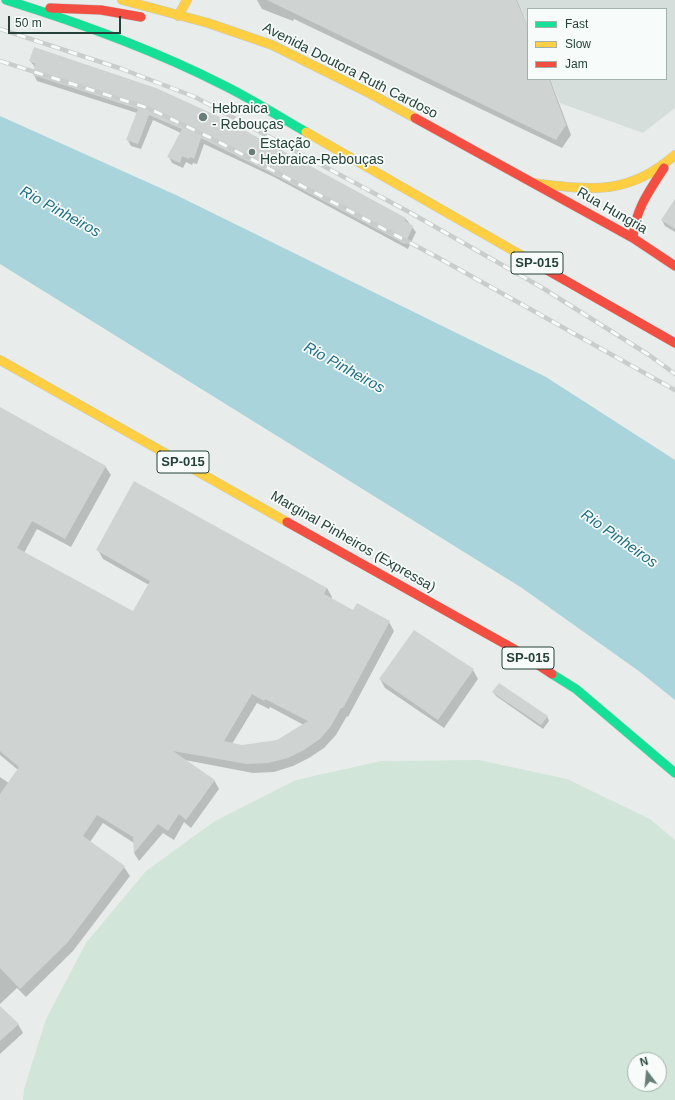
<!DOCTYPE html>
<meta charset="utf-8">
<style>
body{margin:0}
#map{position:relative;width:675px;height:1100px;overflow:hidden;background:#e8edeb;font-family:Helvetica,sans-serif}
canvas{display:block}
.legend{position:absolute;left:527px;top:8px;width:140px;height:72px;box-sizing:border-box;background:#f7fbf9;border:1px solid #a3b1ad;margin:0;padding:5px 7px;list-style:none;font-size:12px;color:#24423a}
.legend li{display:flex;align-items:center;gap:8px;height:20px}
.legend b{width:20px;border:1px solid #a3b1ad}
.north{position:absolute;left:627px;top:1052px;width:40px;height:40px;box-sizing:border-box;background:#f7fbf9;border:1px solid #a3b1ad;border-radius:50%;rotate:344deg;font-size:11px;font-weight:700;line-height:16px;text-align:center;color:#24423a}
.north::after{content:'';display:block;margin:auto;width:14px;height:18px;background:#697e78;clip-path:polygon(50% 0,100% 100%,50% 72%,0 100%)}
.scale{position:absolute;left:8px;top:16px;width:113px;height:18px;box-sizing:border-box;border:2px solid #24423a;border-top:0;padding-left:5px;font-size:12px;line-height:14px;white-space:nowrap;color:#24423a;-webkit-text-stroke:3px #f7fbf9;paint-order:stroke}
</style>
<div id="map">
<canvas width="675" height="1100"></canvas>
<ul class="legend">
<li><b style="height:5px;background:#16e098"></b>Fast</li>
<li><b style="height:5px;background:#ffcf43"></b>Slow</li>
<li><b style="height:5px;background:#f24e42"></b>Jam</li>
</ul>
<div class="north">N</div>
<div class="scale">50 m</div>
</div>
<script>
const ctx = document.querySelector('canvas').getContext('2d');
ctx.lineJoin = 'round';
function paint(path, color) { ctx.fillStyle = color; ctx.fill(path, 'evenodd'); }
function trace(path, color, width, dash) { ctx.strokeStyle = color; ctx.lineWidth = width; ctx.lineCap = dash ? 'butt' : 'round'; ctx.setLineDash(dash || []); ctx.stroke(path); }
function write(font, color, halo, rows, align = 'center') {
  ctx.font = font + ' Helvetica,sans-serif'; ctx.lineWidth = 3.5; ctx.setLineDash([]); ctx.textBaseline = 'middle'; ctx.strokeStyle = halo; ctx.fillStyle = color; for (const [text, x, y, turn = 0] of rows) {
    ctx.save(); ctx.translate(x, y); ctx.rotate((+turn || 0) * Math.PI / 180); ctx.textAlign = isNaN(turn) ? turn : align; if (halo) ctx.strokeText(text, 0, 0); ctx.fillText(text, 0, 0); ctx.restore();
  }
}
paint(new Path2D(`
 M517,0h158v108l-32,25 -83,-30 -10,-24h116v-70h-138v17z`), '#d6dedb');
paint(new Path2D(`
 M479,760l88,19 83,40 25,21v260h-652l1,-11 22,-70 40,-76 60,-72 69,-50 81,-41 85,-19zM635,1060h24v24h-24z`), '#d1e6d8');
paint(new Path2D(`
 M0,116l176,79 370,182 129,83v240l-35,-28 -118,-84 -522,-324z`), '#a9d4db');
paint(new Path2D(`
 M257,0h260l11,27v52h22l21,56 -9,13 -268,-129 -1,2 -31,-12z
 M30,61l376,158 10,13 -8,17 -134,-72 -70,-33 -7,20 -4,-1 -1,2 -6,-3 -3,6 -11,-5 -3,-6 12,-24 -28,-13 -12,29 -10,-3 -4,-7 10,-26 -100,-32 -3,-6 1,-8z
 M675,206v26l-10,-6 -3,-6z
 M0,408l105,58 6,9 -40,72 -34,-18 -13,24 110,60 15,-28 -46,-26 -5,-9 229,38 5,9 -1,2 22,12 36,11 5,9 -46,86 -1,-1 -11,19 -12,13 -15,10 -16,8 -19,6 -21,1 -68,-13 29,20 5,9 -28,39 -7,-6 -10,18 -11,-7 -24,28 -5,-8v-10l-31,-20 -13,19 34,25 6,9 -57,75 -47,46 -9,-9 -17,16v-227l32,22 8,-11 -40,-33zM257,703l12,6 1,-2 34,18 -27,16 -35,5 -10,-2z
 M473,670l5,9 -34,49 -59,-40 -5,-9z
 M493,692l54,24 2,5 -6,8 -47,-33z
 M0,1007l18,17 5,9 -23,21z`), '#0003');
paint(new Path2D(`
 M267,0h249l12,28v51h21l17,46 -10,15z
 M34,47l122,41 66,30 184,100 -1,3 8,5 -8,18 -136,-72 -68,-34 -7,21 -4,-2 -1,2 -7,-3 -2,7 -13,-6 15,-28 -33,-14 -11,29 -12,-4 12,-31 -105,-34 2,-12 -6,-2z
 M675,199v30l-14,-9z
 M0,407l106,59 -41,73 -33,-18 -15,27 116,63 17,-30 -54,-31 38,-69 193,107 -3,6 29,16 4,-7 33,18 -47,87h-2l-10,18 -11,13 -16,11 -16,8 -20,5 -21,1 -74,-13 42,29 -29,40 -7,-6 -11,17 -10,-7 -24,29 -1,-16 -36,-22 -14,21 42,30 -57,76 -48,47 -20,-21v-174l19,-27 -19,-16zM252,694l12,7 1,-2 43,22 -31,19 -35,5 -18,-4z
 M414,630l60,39 -36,51 -59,-41z
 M499,683l49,33 -7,9 -49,-33z
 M0,1006l19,18 -19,17z`), '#cfd4d2');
const fast = new Path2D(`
 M6,0c74,23 146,49 215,84 29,14 57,32 85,48
 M552,674l24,15 99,84`);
const slow = new Path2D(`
 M122,0l86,23 64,22 97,48 46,25
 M178,16l9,-16
 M306,132l241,138
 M533,183c58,7 95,13 142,-28
 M0,360l287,162`);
const jam = new Path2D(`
 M50,8l51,2 40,7
 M415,118l218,120 42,28
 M633,238c2,-28 16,-47 31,-70
 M547,270l128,73
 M287,522l227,127 38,25`);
trace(fast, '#c3cbc8', 10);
trace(slow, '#c3cbc8', 10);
trace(jam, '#c3cbc8', 10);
trace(fast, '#16e098', 9);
trace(slow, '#ffcf43', 9);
trace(jam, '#f24e42', 9);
const rail = new Path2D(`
 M0,29l122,40 73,28 214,115 132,75 108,68 26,19
 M0,61l148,47 65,31 224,118 238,133`);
trace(rail, '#c9cdcc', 4.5);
trace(rail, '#f7fbf9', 3, [9]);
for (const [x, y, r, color] of [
 [203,117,5,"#697e78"],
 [252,152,4,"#697e78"]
]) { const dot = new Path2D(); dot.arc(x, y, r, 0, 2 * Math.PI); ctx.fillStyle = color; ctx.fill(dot); trace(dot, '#f7fbf9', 1.5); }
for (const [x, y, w] of [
 [537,263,52],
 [183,462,52],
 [528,658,52]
]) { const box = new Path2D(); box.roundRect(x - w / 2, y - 11, w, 22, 3); ctx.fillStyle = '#f7fbf9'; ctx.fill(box); trace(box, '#24423a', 1); }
write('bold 13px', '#24423a', null, [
 ["SP-015",537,263],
 ["SP-015",183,462],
 ["SP-015",528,658]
]);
write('14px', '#24423a', '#f7fbf9', [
 ["Avenida Doutora Ruth Cardoso",350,71,27],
 ["Rua Hungria",612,211,30],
 ["Marginal Pinheiros (Expressa)",353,542,30]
]);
write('14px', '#24423a', '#f7fbf9', [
 ["Hebraica",212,109],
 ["- Rebouças",212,125],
 ["Estação",260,144],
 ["Hebraica-Rebouças",260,160]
], 'left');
write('italic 15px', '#1c6f80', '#f7fbf9', [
 ["Rio Pinheiros",60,212,29],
 ["Rio Pinheiros",344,368,29],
 ["Rio Pinheiros",619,539,35]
]);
</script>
